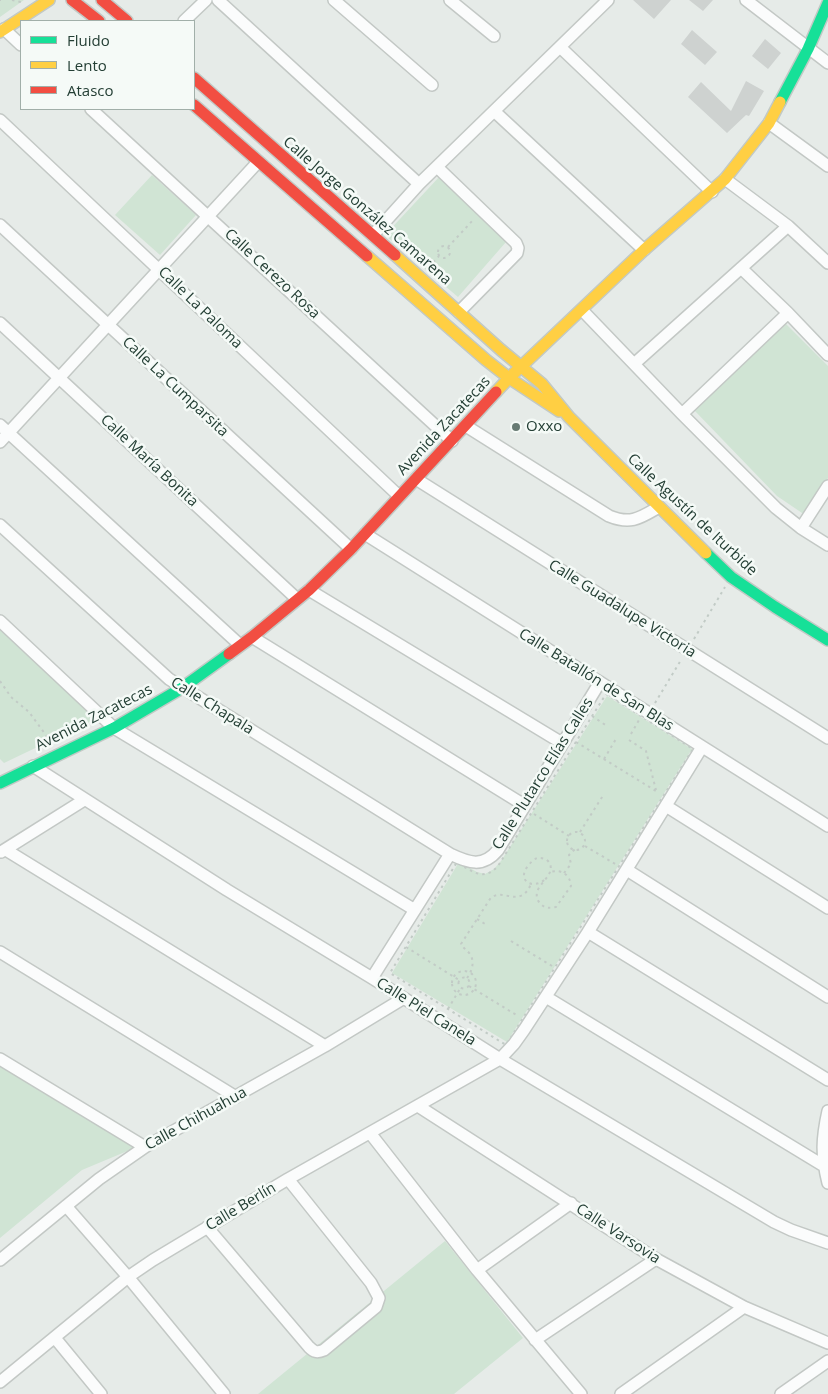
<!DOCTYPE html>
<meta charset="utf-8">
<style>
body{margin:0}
#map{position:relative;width:828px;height:1394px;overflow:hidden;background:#e6ebe8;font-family:"Open Sans",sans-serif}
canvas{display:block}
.legend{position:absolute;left:20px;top:20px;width:175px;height:90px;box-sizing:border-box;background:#f5faf7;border:1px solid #a1afa9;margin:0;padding:6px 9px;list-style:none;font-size:15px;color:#243f35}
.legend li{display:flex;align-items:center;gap:10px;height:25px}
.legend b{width:25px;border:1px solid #a1afa9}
</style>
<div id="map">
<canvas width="828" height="1394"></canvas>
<ul class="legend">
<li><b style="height:6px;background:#16e098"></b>Fluido</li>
<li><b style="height:6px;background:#ffcf43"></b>Lento</li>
<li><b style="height:6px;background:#f24e42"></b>Atasco</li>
</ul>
</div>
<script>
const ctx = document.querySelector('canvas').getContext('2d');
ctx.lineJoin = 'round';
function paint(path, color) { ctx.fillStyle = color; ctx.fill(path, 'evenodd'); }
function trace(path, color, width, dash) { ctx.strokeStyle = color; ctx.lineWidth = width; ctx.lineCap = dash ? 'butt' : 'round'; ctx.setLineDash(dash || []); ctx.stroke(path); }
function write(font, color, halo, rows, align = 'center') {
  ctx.font = font + ' "Open Sans",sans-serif'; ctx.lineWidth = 5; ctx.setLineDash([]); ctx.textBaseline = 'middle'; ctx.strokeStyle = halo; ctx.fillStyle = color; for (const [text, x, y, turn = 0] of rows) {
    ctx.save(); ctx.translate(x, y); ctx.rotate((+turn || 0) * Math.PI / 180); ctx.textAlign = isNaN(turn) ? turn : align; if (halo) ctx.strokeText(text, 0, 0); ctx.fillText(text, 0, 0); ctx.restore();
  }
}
paint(new Path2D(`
 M0,0h24l-24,17z
 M152,175l44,40 -36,40 -45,-40z
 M440,176l66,66 -48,55 -73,-62z
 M786,324l42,42v112l-23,37 -28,-19 -83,-86z
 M0,630l96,89 -92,44 -4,-4z
 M607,696l85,53 -185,293 -115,-69 67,-111 18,10 8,2 9,-5 7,-8z
 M0,1062l137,85 -55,23 -82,68z
 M445,1241l78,97 -69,56h-196z`), '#d0e4d4');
paint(new Path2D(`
 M633,0h38l-17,19z
 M689,0h24l-10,11z
 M692,30l25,22 -12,13 -24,-21z
 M765,39l16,14 -13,16 -16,-13z
 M746,81l18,10 -15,25 -3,-1 -19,18 -39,-36 13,-15 30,29z`), '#ced2d0');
const street = new Path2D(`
 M218,0l201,184
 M334,0l98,85
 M450,0l44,36
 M746,0l82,63
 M184,21l22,-21
 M4,29l17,16
 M560,47l152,145
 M91,109l361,332
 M494,111l150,139
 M0,120l399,376
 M769,123l59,43
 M437,167l79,76 2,5 -1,5 -58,59
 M725,179l63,47 40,37
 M0,225l351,324
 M373,235l46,-51 189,-184
 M741,268l47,45 40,42
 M582,310l100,104 94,94 25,20 27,17
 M0,323l297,276
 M634,364l154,-138
 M682,414l106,-101
 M0,425l240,220
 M466,426l143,90c22,9 31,2 50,-9
 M0,442l258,-280
 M416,479l412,259
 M0,525l169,154 281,175c19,9 33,14 48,-4l102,-168
 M801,528l27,-42
 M365,534l463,292
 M309,590l253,153
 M0,621l114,107 301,182
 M252,637l272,168
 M33,766l194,124 145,88 128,81 274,163 17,8 37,13
 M666,806l162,102
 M6,850l319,196
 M1,852l83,-52
 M627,870l201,127
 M588,932l240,148
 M0,952l236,145
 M372,978l78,-124
 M546,997l278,169
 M0,1059l145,88
 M418,1106l238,153 88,48 84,36
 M828,1111c-6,27 -7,44 0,72
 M370,1133l107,137 104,124
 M66,1206l62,71 96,117
 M207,1227l102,120c5,5 8,6 15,3l52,-43 3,-9 -8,-15 -83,-104
 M0,1260l99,-81 46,-32 180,-101 79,-48
 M477,1270l94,-67
 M55,1338l46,56
 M535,1340l121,-81
 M0,1382l128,-105 25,-17 135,-81 212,-120 14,-15 10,-14 64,-98 114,-185
 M621,1394l123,-87
 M781,1394l47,-33`);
const fast = new Path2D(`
 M780,102l28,-53 20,-46
 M706,553l25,24 44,30 53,33
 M0,783l114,-55 68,-40 47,-34`);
const slow = new Path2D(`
 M0,32l49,-32
 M395,255l106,95 41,34 27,33 137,136
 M367,256l119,104 23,18 50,33
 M496,392l13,-14 135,-128 81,-71 44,-56 11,-21`);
const jam = new Path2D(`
 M72,0l27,21
 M102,0l25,21
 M194,78l201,177
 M194,105l173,151
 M229,654l23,-17 57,-47 42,-41 145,-157`);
trace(street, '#c3c8c5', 14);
trace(fast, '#c2c9c5', 14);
trace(slow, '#c2c9c5', 14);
trace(jam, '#c2c9c5', 14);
trace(new Path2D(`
 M0,0h1
 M12,0l9,2
 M438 252a6 6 0 1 1 12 0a6 6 0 1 1-12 0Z
 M448,247l26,-28
 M429,267l10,-11
 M694,639l31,-52
 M0,681l11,16 18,15 22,30
 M606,694l87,55 -187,296 -116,-72 67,-111c14,9 27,20 41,4z
 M655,703l26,-43
 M592,716l15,10
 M631,734l8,-14
 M629,740l17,11 10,39
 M576,742l80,49
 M604,759l12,-20
 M534,814l35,22
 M580,832l24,-38
 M567 841a9 9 0 1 1 18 0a9 9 0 1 1-18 0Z
 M585,846l32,19
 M564,873l7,-9 -2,-9 6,-6
 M544,880c-6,6 -20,6 -20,-5 0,-6 8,-15 13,-17 4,0 8,0 11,3 10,12 -10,22 -11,32 -1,4 1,9 4,11 4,5 9,4 15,3l15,-21c-1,-12 -10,-17 -21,-14
 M477,919l8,5
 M511,941l41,25
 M406,947l53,33
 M452 983a12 12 0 1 1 24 0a12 12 0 1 1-24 0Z
 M458.5 983a5.5 5.5 0 1 1 11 0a5.5 5.5 0 1 1-11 0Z
 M467,978c5,-7 8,-16 3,-24 -3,-4 -6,-5 -9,-10l29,-45c12,-13 30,11 41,-15
 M469,986l49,30
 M448,1009l13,-22`), '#c2cbc6', 2, [2.5, 4]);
trace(street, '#fbfcfc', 11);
trace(fast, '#16e098', 11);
trace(slow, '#ffcf43', 11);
trace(jam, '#f24e42', 11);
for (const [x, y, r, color] of [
 [516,427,5,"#687b74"]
]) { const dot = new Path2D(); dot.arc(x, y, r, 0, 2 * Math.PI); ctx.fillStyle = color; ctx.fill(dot); trace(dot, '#f5faf7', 2); }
write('15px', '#243f35', '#f5faf7', [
 ["Calle Jorge González Camarena",367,211,41],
 ["Calle Cerezo Rosa",272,274,43],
 ["Calle La Paloma",200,308,44],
 ["Calle La Cumparsita",175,387,43],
 ["Avenida Zacatecas",444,426,-47],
 ["Calle María Bonita",149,461,43],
 ["Calle Agustín de Iturbide",692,515,43],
 ["Calle Guadalupe Victoria",622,609,32],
 ["Calle Batallón de San Blas",596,680,32],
 ["Calle Chapala",212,706,32],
 ["Avenida Zacatecas",94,718,-27],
 ["Calle Plutarco Elías Calles",543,774,-58],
 ["Calle Piel Canela",426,1012,32],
 ["Calle Chihuahua",196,1119,-29],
 ["Calle Berlín",241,1207,-31],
 ["Calle Varsovia",618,1234,33]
]);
write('15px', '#243f35', '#f5faf7', [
 ["Oxxo",526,427]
], 'left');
</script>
